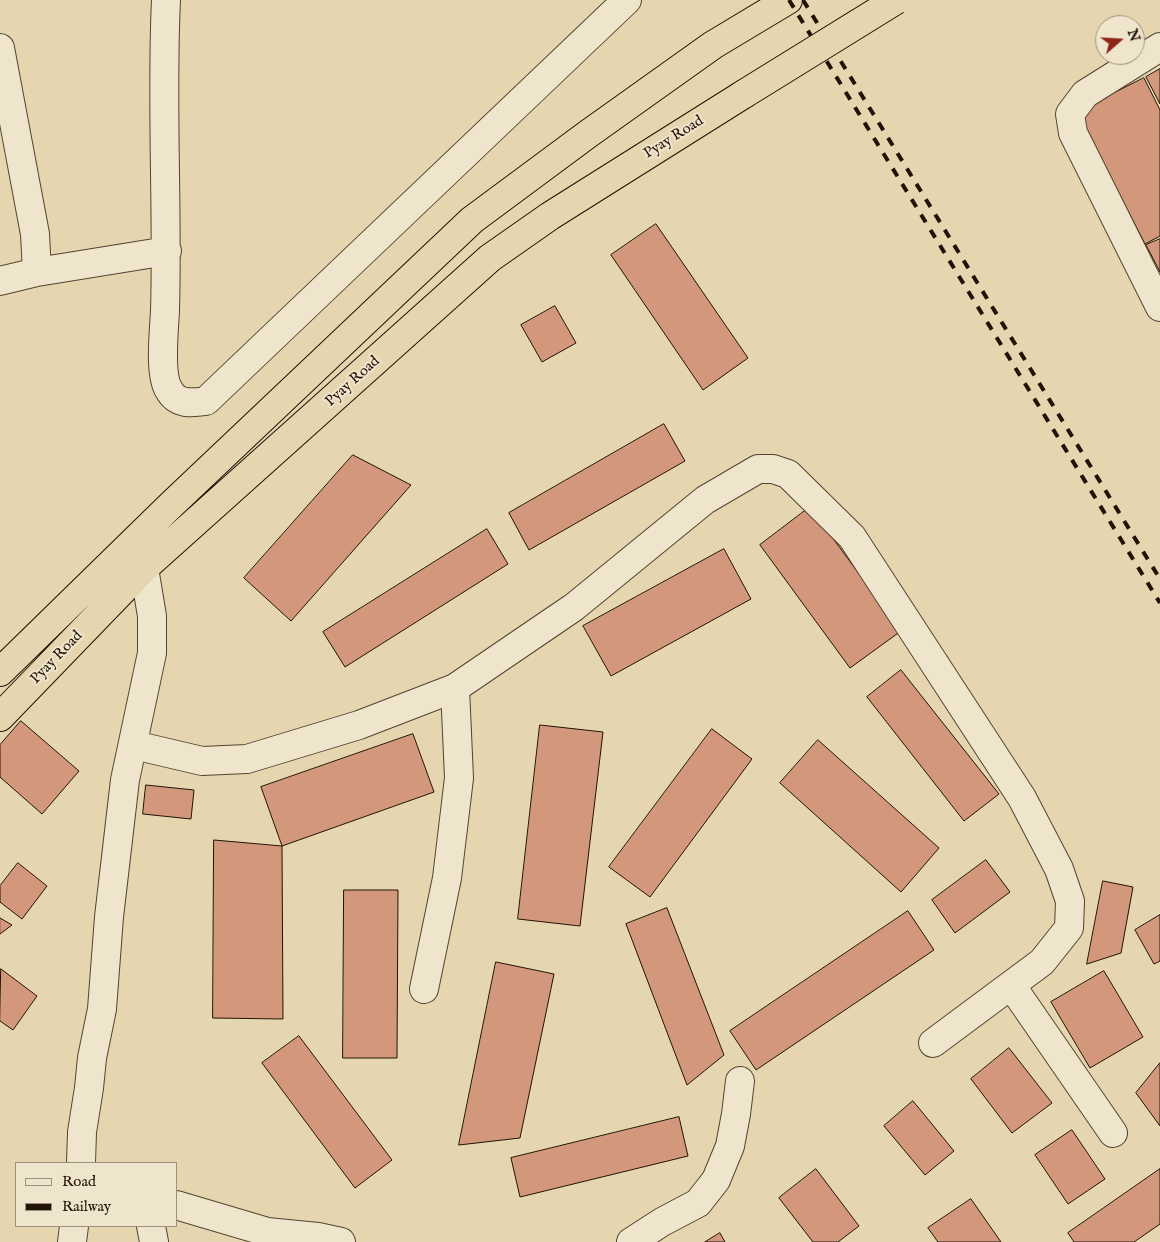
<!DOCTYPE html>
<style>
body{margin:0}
#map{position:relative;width:1160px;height:1242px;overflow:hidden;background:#e6d6b0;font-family:"IM FELL English",serif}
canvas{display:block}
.legend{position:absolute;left:15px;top:1162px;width:162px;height:65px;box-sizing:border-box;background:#efe4cc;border:1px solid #9d907c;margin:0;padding:6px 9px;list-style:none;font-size:15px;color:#211305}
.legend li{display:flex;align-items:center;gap:10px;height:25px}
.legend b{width:25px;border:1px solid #9d907c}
.north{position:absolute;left:1095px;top:15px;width:50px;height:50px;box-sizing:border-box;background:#efe4cc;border:1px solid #9d907c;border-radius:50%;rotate:71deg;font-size:14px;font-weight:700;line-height:20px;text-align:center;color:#211305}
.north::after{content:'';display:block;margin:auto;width:18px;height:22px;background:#8f2418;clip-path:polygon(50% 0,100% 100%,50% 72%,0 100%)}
</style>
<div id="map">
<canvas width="1160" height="1242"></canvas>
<ul class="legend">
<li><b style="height:6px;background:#efe4cc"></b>Road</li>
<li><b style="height:6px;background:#211305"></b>Railway</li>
</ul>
<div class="north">N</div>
</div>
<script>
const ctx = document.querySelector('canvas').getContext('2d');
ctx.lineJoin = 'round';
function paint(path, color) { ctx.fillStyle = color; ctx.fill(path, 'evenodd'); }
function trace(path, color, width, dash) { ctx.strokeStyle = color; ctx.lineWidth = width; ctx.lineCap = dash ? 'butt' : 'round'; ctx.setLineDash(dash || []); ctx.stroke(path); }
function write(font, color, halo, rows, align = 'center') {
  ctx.font = font + ' "IM FELL English",serif'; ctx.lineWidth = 4; ctx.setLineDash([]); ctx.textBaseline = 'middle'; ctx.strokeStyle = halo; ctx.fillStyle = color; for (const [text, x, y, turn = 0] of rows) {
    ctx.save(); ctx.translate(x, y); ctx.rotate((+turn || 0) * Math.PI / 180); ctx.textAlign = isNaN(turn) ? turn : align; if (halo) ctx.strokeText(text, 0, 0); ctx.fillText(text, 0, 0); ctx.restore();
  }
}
const building = new Path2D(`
 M1160,69v35l-14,-27z
 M1144,78l16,32v126l-15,8 -68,-132z
 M656,224l92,134 -45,32 -92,-135z
 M1160,239v33l-14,-27z
 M555,306l21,37 -34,19 -21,-37z
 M664,424l21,37 -156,89 -20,-37z
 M353,455l58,30 -120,136 -47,-43z
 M810,507l91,124 -51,37 -90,-123z
 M487,529l21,35 -163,103 -22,-35z
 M724,549l27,50 -140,77 -28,-50z
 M901,670l98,124 -35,27 -97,-124z
 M21,721l58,50 -37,43 -42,-37v-32z
 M540,725l63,7 -23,194 -62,-7z
 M712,729l40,30 -102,138 -41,-30z
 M413,734l21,58 -152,54 -21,-59z
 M818,740l121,108 -38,44 -121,-109z
 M146,785l48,5 -3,29 -48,-5z
 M214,840l68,6 1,173 -70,-1z
 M986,860l24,32 -55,41 -23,-33z
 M18,863l29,23 -25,33 -22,-17v-16z
 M1103,881l30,6 -12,66 -34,11z
 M344,890h54l-1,168h-54z
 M667,908l57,147 -37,30 -61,-161z
 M908,911l26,39 -178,120 -26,-39z
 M1160,915v46l-6,3 -19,-34z
 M0,918l12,7 -12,9z
 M496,962l58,12 -34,164 -61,7z
 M1,969l36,27 -24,34 -13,-9z
 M1104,971l39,66 -53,31 -39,-66z
 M299,1036l93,124 -37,28 -93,-125z
 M1009,1048l43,55 -40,30 -41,-54z
 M1160,1063v63l-24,-33z
 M913,1101l41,50 -29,24 -41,-49z
 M679,1117l9,39 -168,41 -9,-39z
 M1072,1130l33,49 -37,25 -33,-49z
 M816,1169l43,57 -21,16h-25l-34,-44z
 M1160,1169v55l-26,18h-60l-6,-9z
 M971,1199l30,43h-63l-10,-14z
 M720,1233l5,9h-20z`);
paint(building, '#d3977c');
trace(building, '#211305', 1);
const minor = new Path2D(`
 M166,0c-5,104 2,208 -1,311 -1,20 -6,64 4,79 8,15 23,13 37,11l421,-401
 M1160,47l-75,47 -15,20 3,19 87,174
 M0,48l35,186 2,38
 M0,281l37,-9 130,-21
 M134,745l68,16 45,-2 112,-34 96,-37 119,-81 131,-107 53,-31h15l15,5 64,63 170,261 37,71 11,32 -1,27 -27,34 -109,81
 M1011,985l102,148
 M424,989l23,-111 12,-100 -4,-90
 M81,1163l1,-31 7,-44 3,-30 10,-49 7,-92 16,-137 27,-127v-37l-8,-48 -15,-12
 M176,1205l91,27 51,5 23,5
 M151,1226l3,16
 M72,1242l2,-16
 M631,1242l31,-20 36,-19 18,-23 14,-34 6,-32 4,-33`);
const highway = new Path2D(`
 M0,672l171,-167 301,-285 116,-86 125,-89 75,-45
 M0,717l144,-149 346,-310 60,-42 194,-122`);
trace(minor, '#524430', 30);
trace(highway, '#211305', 30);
trace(minor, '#efe4cc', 28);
trace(highway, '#e6d6b0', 28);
trace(new Path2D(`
 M789,0l371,603
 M803,0l357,579`), '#211305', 4, [9, 9]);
const highwayBridge = new Path2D(`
 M744,94l152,-94`);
trace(highwayBridge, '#211305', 30, []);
trace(highwayBridge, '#e6d6b0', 28);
write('15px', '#211305', '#efe4cc', [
 ["Pyay Road",674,138,-32],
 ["Pyay Road",353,382,-42],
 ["Pyay Road",57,658,-46]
]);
</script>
